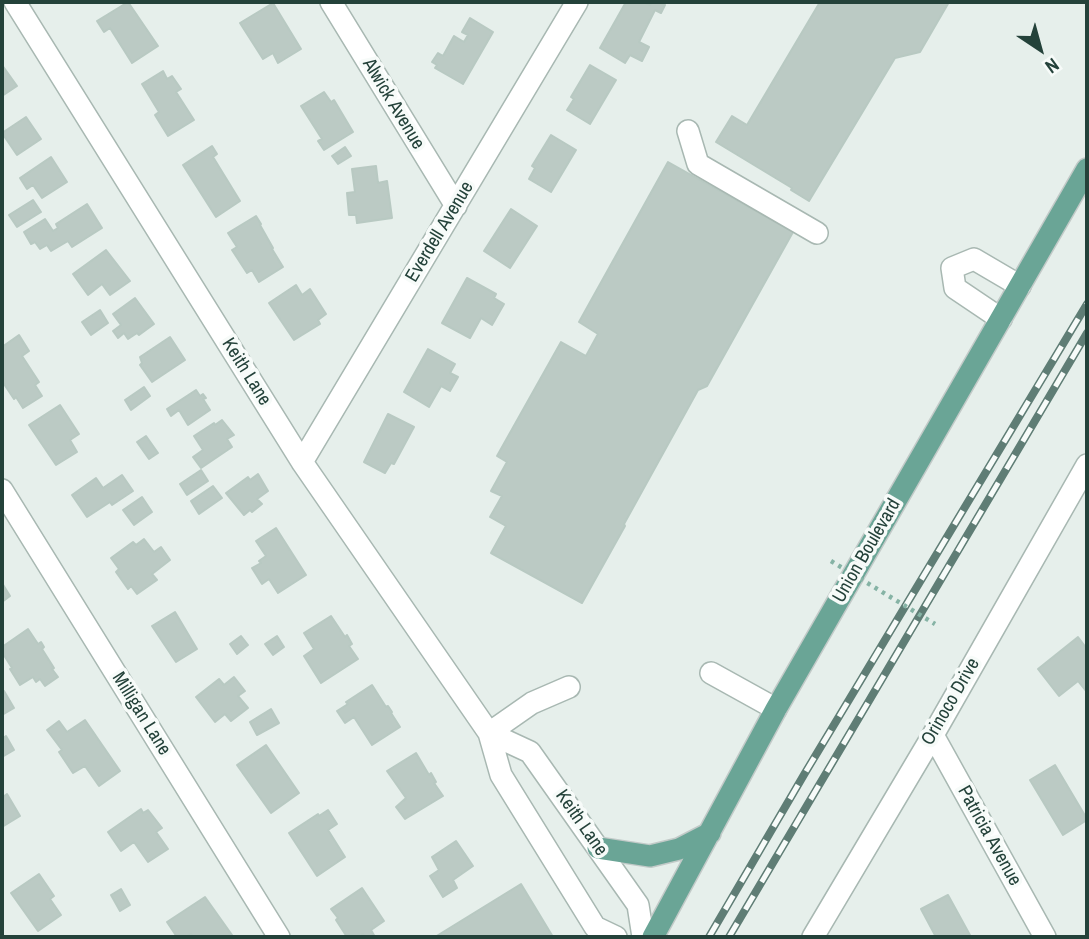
<!DOCTYPE html>
<style>
body{margin:0}
#map{position:relative;width:1089px;height:939px;overflow:hidden;background:#e6efeb;font-family:"Archivo Narrow",sans-serif}
canvas{display:block}
.frame{position:absolute;inset:0;border:4px solid #24423a;pointer-events:none}
.north{position:absolute;left:1005px;top:14px;width:70px;height:70px;-webkit-text-stroke:5px #f7fbf9;paint-order:stroke;rotate:144deg;font-size:19px;font-weight:700;line-height:28px;text-align:center;color:#24423a}
.north::after{content:'';display:block;margin:auto;width:24px;height:32px;background:#24423a;clip-path:polygon(50% 0,100% 100%,50% 72%,0 100%)}
</style>
<div id="map">
<canvas width="1089" height="939"></canvas>
<div class="frame"></div>
<div class="north">N</div>
</div>
<script>
const ctx = document.querySelector('canvas').getContext('2d');
ctx.lineJoin = 'round';
function paint(path, color) { ctx.fillStyle = color; ctx.fill(path, 'evenodd'); }
function trace(path, color, width, dash) { ctx.strokeStyle = color; ctx.lineWidth = width; ctx.lineCap = dash ? 'butt' : 'round'; ctx.setLineDash(dash || []); ctx.stroke(path); }
function write(font, color, halo, rows, align = 'center') {
  ctx.font = font + ' "Archivo Narrow",sans-serif'; ctx.lineWidth = 7; ctx.setLineDash([]); ctx.textBaseline = 'middle'; ctx.strokeStyle = halo; ctx.fillStyle = color; for (const [text, x, y, turn = 0] of rows) {
    ctx.save(); ctx.translate(x, y); ctx.rotate((+turn || 0) * Math.PI / 180); ctx.textAlign = isNaN(turn) ? turn : align; if (halo) ctx.strokeText(text, 0, 0); ctx.fillText(text, 0, 0); ctx.restore();
  }
}
const building = new Path2D(`
 M128,2l30,44 -26,17 -22,-35 -6,4 -7,-11z
 M626,2h17l7,3 2,-3h7l6,3 -4,8 -6,-3 -16,32 10,5 -7,14 -12,-6 -5,8 -25,-15z
 M820,2h131h-2l-29,50 -25,6 -86,143 -18,-11 1,-2 -76,-46 16,-26 15,9z
 M273,3l28,46 -23,14 -5,-10 -10,6 -23,-36z
 M470,18l23,14 -30,52 -28,-16 2,-3 -5,-3 6,-9 5,3 11,-20 10,6 4,-7 -6,-3z
 M2,65l15,21 -15,10z
 M590,65l26,15 -26,44 -23,-14 7,-11 -3,-2z
 M163,71l4,8 5,-3 9,13 -5,3 18,28 -26,16 -13,-21 4,-3 -17,-28z
 M324,92l7,10 3,-2 19,32 -29,18 -6,-9 4,-2 -21,-33z
 M26,117l15,22 -24,16 -15,-22z
 M551,135l25,15 -25,42 -22,-13 6,-11 -3,-2z
 M212,146l5,8 -4,3 27,44 -24,16 -33,-52z
 M345,147l6,9 -13,8 -6,-8z
 M51,157l16,25 -25,16 -9,-13 -6,4 -7,-11z
 M668,162l125,70 -86,154 -9,4 -74,134 1,2 -43,77 -91,-50 15,-27 -16,-9 12,-21 -11,-5 16,-29 -10,-6 64,-114 25,14 12,-22 -19,-12z
 M376,166l2,17 9,-2 5,37 -35,5 -1,-8h-7l-2,-22 8,-1 -3,-23z
 M33,200l8,12 -24,15 -8,-12z
 M87,204l15,24 -30,19 -4,-6 -17,10 -4,-6 -7,4 -5,-7 -4,2 -7,-12 21,-13 8,12 5,-3 -2,-4z
 M511,209l26,17 -27,42 -26,-17z
 M256,216l5,8 -1,1 13,23 -1,1 11,18 -24,15 -7,-12 -5,3 -15,-23 5,-3 -9,-14z
 M106,250l24,31 -20,14 -8,-11 -14,11 -15,-21z
 M467,278l29,16 -2,4 10,6 -12,21 -11,-7 -11,20 -28,-15z
 M296,285l6,10 8,-6 16,25 -8,6 2,4 -26,16 -25,-37z
 M135,298l19,26 -15,11 -2,-2 -9,6 -4,-6 -6,5 -5,-7 8,-6 -8,-11z
 M100,310l8,13 -17,12 -9,-13z
 M19,335l10,16 -7,5 17,26 -4,3 7,11 -19,12 -7,-11 -2,2 -12,-18v-34z
 M170,337l15,23 -33,22 -12,-17 2,-2 -2,-6z
 M428,349l27,15 -5,9 8,4 -8,14 -9,-5 -12,21 -25,-15z
 M144,387l6,9 -19,14 -6,-10z
 M196,390l4,6 3,-2 3,4 -3,1 7,11 -22,15 -9,-15 -8,6 -4,-7z
 M60,405l19,29 -9,6 7,12 -21,13 -27,-40z
 M388,414l26,13 -20,37 -3,-1 -6,10 -21,-11z
 M222,420l12,15 -7,4 5,8 -31,21 -8,-11 10,-7 -9,-14 20,-13 1,2z
 M146,436l12,17 -9,6 -12,-17z
 M201,470l7,11 -21,14 -7,-11z
 M258,474l10,17 -11,8 5,5 -10,8 -2,-2 -6,5 -18,-22 22,-16 2,3z
 M122,475l11,16 -21,14 -2,-3 -23,15 -15,-22 24,-17 7,10z
 M213,486l9,12 -23,16 -8,-13z
 M142,497l10,15 -18,13 -11,-15z
 M276,528l30,47 -28,18 -9,-14 -7,5 -10,-16 9,-5 -2,-2 7,-5 -10,-15z
 M144,539l10,13 7,-5 9,13 -18,14 5,6 -20,14 -6,-8 -3,3 -12,-17 3,-3 -8,-11 22,-16 3,3z
 M2,583l8,13 -8,6z
 M175,612l22,37 -21,13 -24,-36z
 M331,616l14,21 2,-2 5,9 -3,2 9,13 -37,24 -17,-27 10,-7 -10,-16z
 M28,629l10,15 3,-2 3,5 -2,2 12,19 -2,1 6,8 -13,9 -5,-7 -4,3 -3,-5 -13,8 -10,-16 2,-1 -10,-16v-5z
 M241,636l7,9 -11,9 -7,-10z
 M277,636l7,11 -11,8 -8,-11z
 M1078,637l9,12v41l-1,1 -8,-10 -19,15 -21,-27z
 M234,677l11,14 -7,5 10,12 -17,13 -6,-7 -10,8 -19,-25 23,-18 5,6z
 M372,685l14,22 2,-1 4,6 -1,1 9,14 -28,18 -18,-28 -9,6 -8,-12 11,-7 -2,-2z
 M4,691l10,17 -12,7v-22z
 M271,709l8,14 -22,12 -7,-13z
 M85,720l35,51 -21,15 -14,-20 -12,7 -14,-21 3,-2 -15,-20 12,-9 8,11z
 M6,736l8,14 -12,7v-18z
 M266,745l33,48 -28,20 -34,-48z
 M416,753l13,22 2,-2 5,9 -2,1 9,13 -38,23 -9,-12 10,-9 -19,-27z
 M1055,765l32,54v1l-24,15 -33,-55z
 M7,794l13,22 -18,11v-32l1,2z
 M141,809l2,4 5,-3 14,18 -6,4 12,17 -20,13 -14,-20 -13,9 -13,-19z
 M328,810l9,14 -9,6 17,27 -28,19 -28,-43 29,-19 1,2z
 M456,841l17,25 -20,14 4,8 -14,9 -13,-21 9,-6 -7,-13z
 M39,874l15,22 -4,3 11,16 -23,16 -27,-38z
 M521,884l32,53h-118z
 M362,888l22,33 -13,9 4,7h-10l-2,-3 -4,3h-12l-11,-17 2,-2 -7,-9z
 M121,889l9,16 -10,6 -9,-16z
 M948,895l23,42h-35l-15,-28z
 M205,897l27,38 -3,2h-36l-2,-3 -5,3h-9l-10,-15z`);
paint(building, '#bbcac4');
trace(building, '#b8c9c2', 2);
const minor = new Path2D(`
 M15,2l287,460 187,271 12,42 94,152 21,10
 M331,2l125,204
 M688,131l10,33 119,69
 M1001,319l-46,-31 -3,-20 22,-9 46,27
 M302,462l275,-460
 M2,490l277,447
 M711,673l65,36
 M489,733l41,19 108,153 5,32
 M489,733l43,-30 37,-16
 M933,735l112,202
 M813,937l120,-202 154,-270`);
const major = new Path2D(`
 M598,848l52,8 29,-7 31,-16
 M653,937l123,-228 311,-540`);
trace(minor, '#a8b8b2', 24);
trace(major, '#c2cac8', 24);
trace(minor, '#fff', 21);
trace(major, '#6aa596', 21);
const rail = new Path2D(`
 M709,937l96,-164 282,-469
 M729,937l358,-604`);
trace(rail, '#5f7d75', 8);
trace(rail, '#f7fbf9', 5, [16]);
trace(new Path2D(`
 M831,561l104,63`), '#86b3a5', 4.5, [3.5, 5]);
write('19px', '#24423a', '#f7fbf9', [
 ["Alwick Avenue",393,104,59],
 ["Everdell Avenue",440,232,-59],
 ["Keith Lane",246,372,58],
 ["Union Boulevard",867,551,-60],
 ["Orinoco Drive",951,702,-60],
 ["Milligan Lane",141,714,58],
 ["Keith Lane",581,823,55],
 ["Patricia Avenue",989,836,61]
]);
</script>
